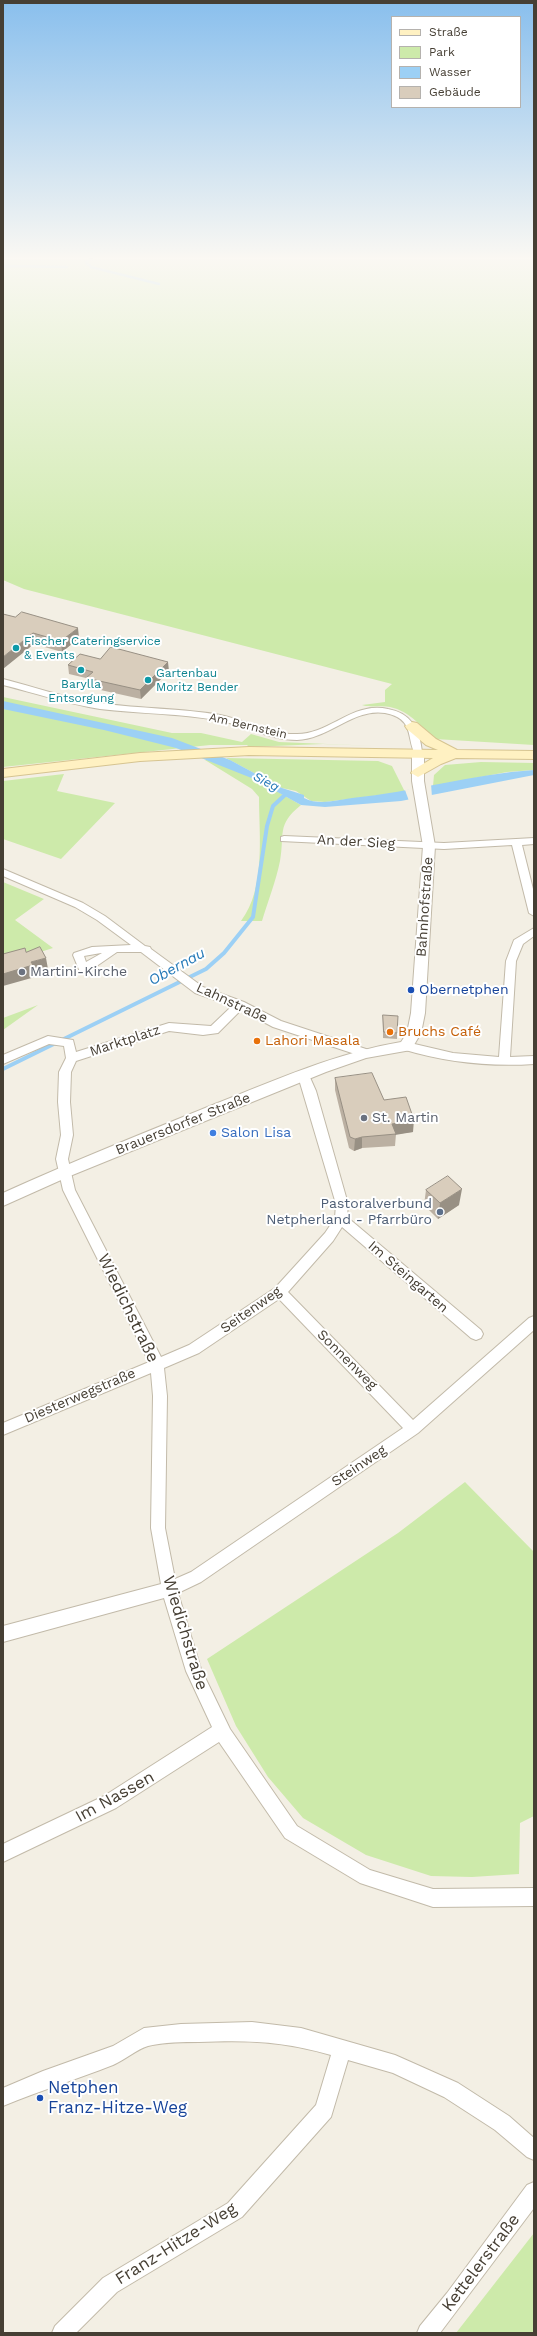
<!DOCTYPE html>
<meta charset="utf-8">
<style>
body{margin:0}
#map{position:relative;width:537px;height:2336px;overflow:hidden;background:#f3efe4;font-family:"Work Sans",sans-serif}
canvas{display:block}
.frame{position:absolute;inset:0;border:4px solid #463f34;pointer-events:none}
.legend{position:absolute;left:391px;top:16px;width:130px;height:92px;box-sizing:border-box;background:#fff;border:1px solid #b5b2ae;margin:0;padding:5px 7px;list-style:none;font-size:12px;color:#463f34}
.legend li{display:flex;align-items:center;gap:8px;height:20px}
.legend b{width:20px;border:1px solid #b5b2ae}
</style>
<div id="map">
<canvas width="537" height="2336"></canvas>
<div class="frame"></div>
<ul class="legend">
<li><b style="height:5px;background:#fff1c2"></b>Straße</li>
<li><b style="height:11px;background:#cdeaaa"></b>Park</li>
<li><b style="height:11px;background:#9cd0f5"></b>Wasser</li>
<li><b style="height:11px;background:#d9cdbc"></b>Gebäude</li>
</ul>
</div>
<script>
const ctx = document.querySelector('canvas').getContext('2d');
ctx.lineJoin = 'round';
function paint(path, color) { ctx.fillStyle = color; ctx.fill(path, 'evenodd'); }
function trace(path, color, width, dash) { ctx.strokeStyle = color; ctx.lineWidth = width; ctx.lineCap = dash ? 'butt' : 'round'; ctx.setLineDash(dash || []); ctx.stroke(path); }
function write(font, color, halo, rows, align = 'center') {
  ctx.font = font + ' "Work Sans",sans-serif'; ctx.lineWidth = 4; ctx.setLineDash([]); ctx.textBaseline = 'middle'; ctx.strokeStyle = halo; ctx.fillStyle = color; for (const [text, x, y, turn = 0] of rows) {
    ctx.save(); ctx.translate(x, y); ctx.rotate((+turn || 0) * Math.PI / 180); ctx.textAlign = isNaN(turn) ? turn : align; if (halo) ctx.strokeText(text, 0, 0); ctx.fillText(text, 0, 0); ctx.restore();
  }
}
paint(new Path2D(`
 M3,259h531v486l-99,-6c-14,-12 -25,-28 -45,-32 -9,-2 -19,1 -28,-2l23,-3v-12l7,-6 -368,-95 -21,-9z
 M3,697l169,36h29l41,9 9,-8 28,8 97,4 -53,-2 -74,3 -2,-2h-37l-207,22z
 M226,758l152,3 14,5 13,26 -80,10 -14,-1 -15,-10 -14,-3z
 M205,760h5l43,18 48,27c-25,20 -16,29 -21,56 -4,20 -12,40 -18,60h-21c25,-33 18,-85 18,-124l-7,-8z
 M481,762l53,1v7l-27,2 -74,14 1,-11 11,-10z
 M64,774l-7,17 58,12 -54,56 -58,-20v-58z
 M3,882l41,17 -29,21 38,28 -50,16z
 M38,1005l-35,25v-12z
 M465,1482l69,70v264l-14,7 -1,51 -47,3 -41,-1 -65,-21 -63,-37 -35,-41 -32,-51 -29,-67 191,-126z
 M534,2233v100h-78z`), '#cdeaaa');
paint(new Path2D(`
 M3,701l169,37 58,22 52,28 22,7v3c16,8 31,2 48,0 61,-6 121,-24 182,-28v5l-133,26 -76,6 -24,-2 -47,-26 -78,-31 -72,-18 -101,-21z`), '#9cd0f5');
paint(new Path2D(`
 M431,784l1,13 -23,4 -4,-11z`), '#f3efe4');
trace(new Path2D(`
 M91,259l-5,3 5,5 68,17
 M3,266l64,1`), '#9cd0f5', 2.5);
trace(new Path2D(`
 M3,1069l203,-100 18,-16 29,-36 14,-91 6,-20 13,-12`), '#9cd0f5', 4);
const minor = new Path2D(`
 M3,679c32,8 64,20 97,24 40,6 81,5 120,12 26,5 51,20 77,19 33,0 56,-33 91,-25 23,4 32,21 34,43l-1,2h-6c-9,-17 0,-35 -30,-41 -32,-5 -56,26 -88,27 -26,0 -51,-14 -76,-19 -40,-8 -81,-7 -121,-12 -33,-5 -65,-16 -97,-24z
 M284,836l160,7 90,-5v6l-12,1 12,48v23l-5,-3 -17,-68 -68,4 -163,-8v-4z
 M3,869l80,34 22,13 40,30 5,1 1,2 52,38 41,15 37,19 88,29 2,3 -6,4 -4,-1 -88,-29 -32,-17 -23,23 -15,2 -34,-4 -93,30 -5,11 -1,30 3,33 -5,24 7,31 86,167 28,-12 86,-57 50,-55 10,-15 1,-14 -38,-128 6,-4 4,1 8,18 32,113 -1,13 134,113 2,4 -2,4 -5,2 -5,-2 -129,-111 -9,14 -45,51 125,128 116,-102 5,-2v14l-116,103 -217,149 -23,11 23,76 29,60 67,97 73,44 63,19 101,-1v18l-101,1 -73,-24 -75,-45 -66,-96 -103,66 -113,54v-18l101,-48 108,-69 -26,-56 -22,-73 -161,44v-16l158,-42 -10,-56 2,-132 -2,-23 -148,62v-12l146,-61 -86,-172 -7,-31 5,-24 -3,-33 1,-30 7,-14 -2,-12 -15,-2 -46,20v-9l45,-19 25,4 3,12 93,-29 42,3 21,-20 -37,-13 -54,-41h-24l-29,20h-8l-7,-17 1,-2 18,-6 39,-2 -34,-25 -22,-13 -72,-31zM101,953h1l-16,9 -2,-6zM279,1299l124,129 -212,144 -16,7 -10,-51 2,-132 -3,-28 35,-15z
 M534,928v8l-11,8 -7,17 -6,96 24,-1v8c-45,3 -89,-2 -132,-15l-2,-3 6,-4 47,11 46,4 7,-96 8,-21z
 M252,2022l49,6 94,27 63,28 51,33 25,22v22l-7,-3 -32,-27 -51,-33 -51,-24 -45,-13 -17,57 -89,100 -125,75 -41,41h-24l3,-7 48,-48 125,-75 88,-98 15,-50c-48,-14 -83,-15 -132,-13 -16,0 -35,0 -51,4 -11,3 -23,14 -35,19 -36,14 -74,26 -110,41v-18l40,-17 70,-25 31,-18 37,-4z
 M534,2182v26l-94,125h-23l3,-7 27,-33 80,-108z`);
const tertiary = new Path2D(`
 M418,748l6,4v29l11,65 -10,167 -4,20 -10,17 -45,8 -40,14 -256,104 -67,30v-13c70,-32 141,-60 212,-89 61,-24 121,-51 186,-62l6,-9 4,-20 12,-167 -11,-65v-29z`);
const secondary = new Path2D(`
 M412,722l5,1 19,16 21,11 77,1v8l-78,-1 -15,6 -23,13 -7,-4 2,-3 20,-12 -184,-3 -109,6 -137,16v-8l137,-16 109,-6 189,3 -12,-5 -19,-16 -2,-3z`);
trace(minor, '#c2baa9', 2);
trace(tertiary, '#c2baa9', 2);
trace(secondary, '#d6c491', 2);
paint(minor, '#fff');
paint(tertiary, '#fff');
paint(secondary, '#fff1c2');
paint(new Path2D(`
 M15,617l64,21 -17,14 -28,-8z
 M100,659l69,12 -28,28 -54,-12 -1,-9 -17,-4 -1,-9z
 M383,1015l14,18v6l-14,-1z
 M335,1078l78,54 -17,2 -1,12 -33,2 -8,3 -5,-3 -14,-58z
 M426,1190l33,15 -21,14 -14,-14z`), '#bbb0a2');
paint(new Path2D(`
 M78,628l1,10 -17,14 -1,-11z
 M33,633l1,11 -31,25v-12z
 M168,662l1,9 -28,28 -1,-9z
 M46,958l2,11 -14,4 1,4 -32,9v-12l28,-12z
 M414,1120l-1,12 -18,3 -3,-11z
 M362,1137v11l-8,3 1,-12z
 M462,1189l-3,16 -21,14 2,-16z`), '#989084');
const building = new Path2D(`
 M22,612l56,16 -17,13 -28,-8 -30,24v-43l12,3z
 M111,647l57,15 -28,28 -54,-12 7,-6 -25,-7 12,-11 20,5z
 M40,947l6,11 -15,4 2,3 -30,9v-20l22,-6 1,4z
 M383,1015l15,1 -1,17 -13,-1z
 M372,1073l12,27 22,-3 8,23 -22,4 4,10 -34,3 -7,2 -5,-2 -15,-59z
 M448,1176l14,13 -22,14 -14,-13z`);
paint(building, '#d9cdbc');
trace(building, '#989084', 1);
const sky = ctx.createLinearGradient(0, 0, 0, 586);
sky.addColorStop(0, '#89bfed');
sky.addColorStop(0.44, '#faf8f3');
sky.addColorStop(1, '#faf8f300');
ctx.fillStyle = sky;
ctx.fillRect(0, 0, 537, 586);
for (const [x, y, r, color] of [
 [16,648,4,"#0f9aa8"],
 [81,670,4,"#0f9aa8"],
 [148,680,4,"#0f9aa8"],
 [22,972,4,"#6b7280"],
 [411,990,4,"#1a4fb4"],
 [390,1032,4,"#e8710a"],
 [257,1041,4,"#e8710a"],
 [364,1118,4,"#6b7280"],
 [213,1133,4,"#3f7fe0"],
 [440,1212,4,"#5c6f8a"],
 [40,2098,4,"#1a4fb4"]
]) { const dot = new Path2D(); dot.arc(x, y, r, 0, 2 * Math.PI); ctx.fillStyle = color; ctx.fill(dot); trace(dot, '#fff', 1.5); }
write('12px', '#0d838f', '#fff', [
 ["Fischer Cateringservice",24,641],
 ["& Events",24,655],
 ["Gartenbau",156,673],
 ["Moritz Bender",156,687],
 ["Barylla",81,684,"center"],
 ["Entsorgung",81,698,"center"]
], 'left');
write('12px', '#463f34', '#fff', [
 ["Am Bernstein",248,726,13]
]);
write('italic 13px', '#267ab8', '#fff', [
 ["Sieg",266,782,27]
]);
write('14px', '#463f34', '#fff', [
 ["An der Sieg",356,842,3],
 ["Bahnhofstraße",425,907,-86],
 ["Lahnstraße",232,1003,25],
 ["Marktplatz",125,1041,-18],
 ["Brauersdorfer Straße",183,1124,-22],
 ["Im Steingarten",408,1277,41],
 ["Seitenweg",251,1310,-35],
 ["Sonnenweg",347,1360,45],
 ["Diesterwegstraße",80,1396,-23],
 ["Steinweg",359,1466,-34]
]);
write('14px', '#5b616d', '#fff', [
 ["Martini-Kirche",30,972],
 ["St. Martin",372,1118]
], 'left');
write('14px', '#164399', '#fff', [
 ["Obernetphen",419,990]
], 'left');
write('14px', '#c56008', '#fff', [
 ["Bruchs Café",398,1032],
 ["Lahori Masala",265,1041]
], 'left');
write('14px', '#366cbe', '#fff', [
 ["Salon Lisa",221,1133]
], 'left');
write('14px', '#4e5e75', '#fff', [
 ["Pastoralverbund",432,1204],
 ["Netpherland - Pfarrbüro",432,1220]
], 'right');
write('italic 15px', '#267ab8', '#fff', [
 ["Obernau",177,967,-29]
]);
write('17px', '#463f34', '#fff', [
 ["Wiedichstraße",128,1308,64],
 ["Wiedichstraße",185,1633,73],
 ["Im Nassen",115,1797,-29],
 ["Franz-Hitze-Weg",176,2244,-32],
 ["Kettelerstraße",481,2263,-53]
]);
write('17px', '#164399', '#fff', [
 ["Netphen",48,2088],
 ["Franz-Hitze-Weg",48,2108]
], 'left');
</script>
